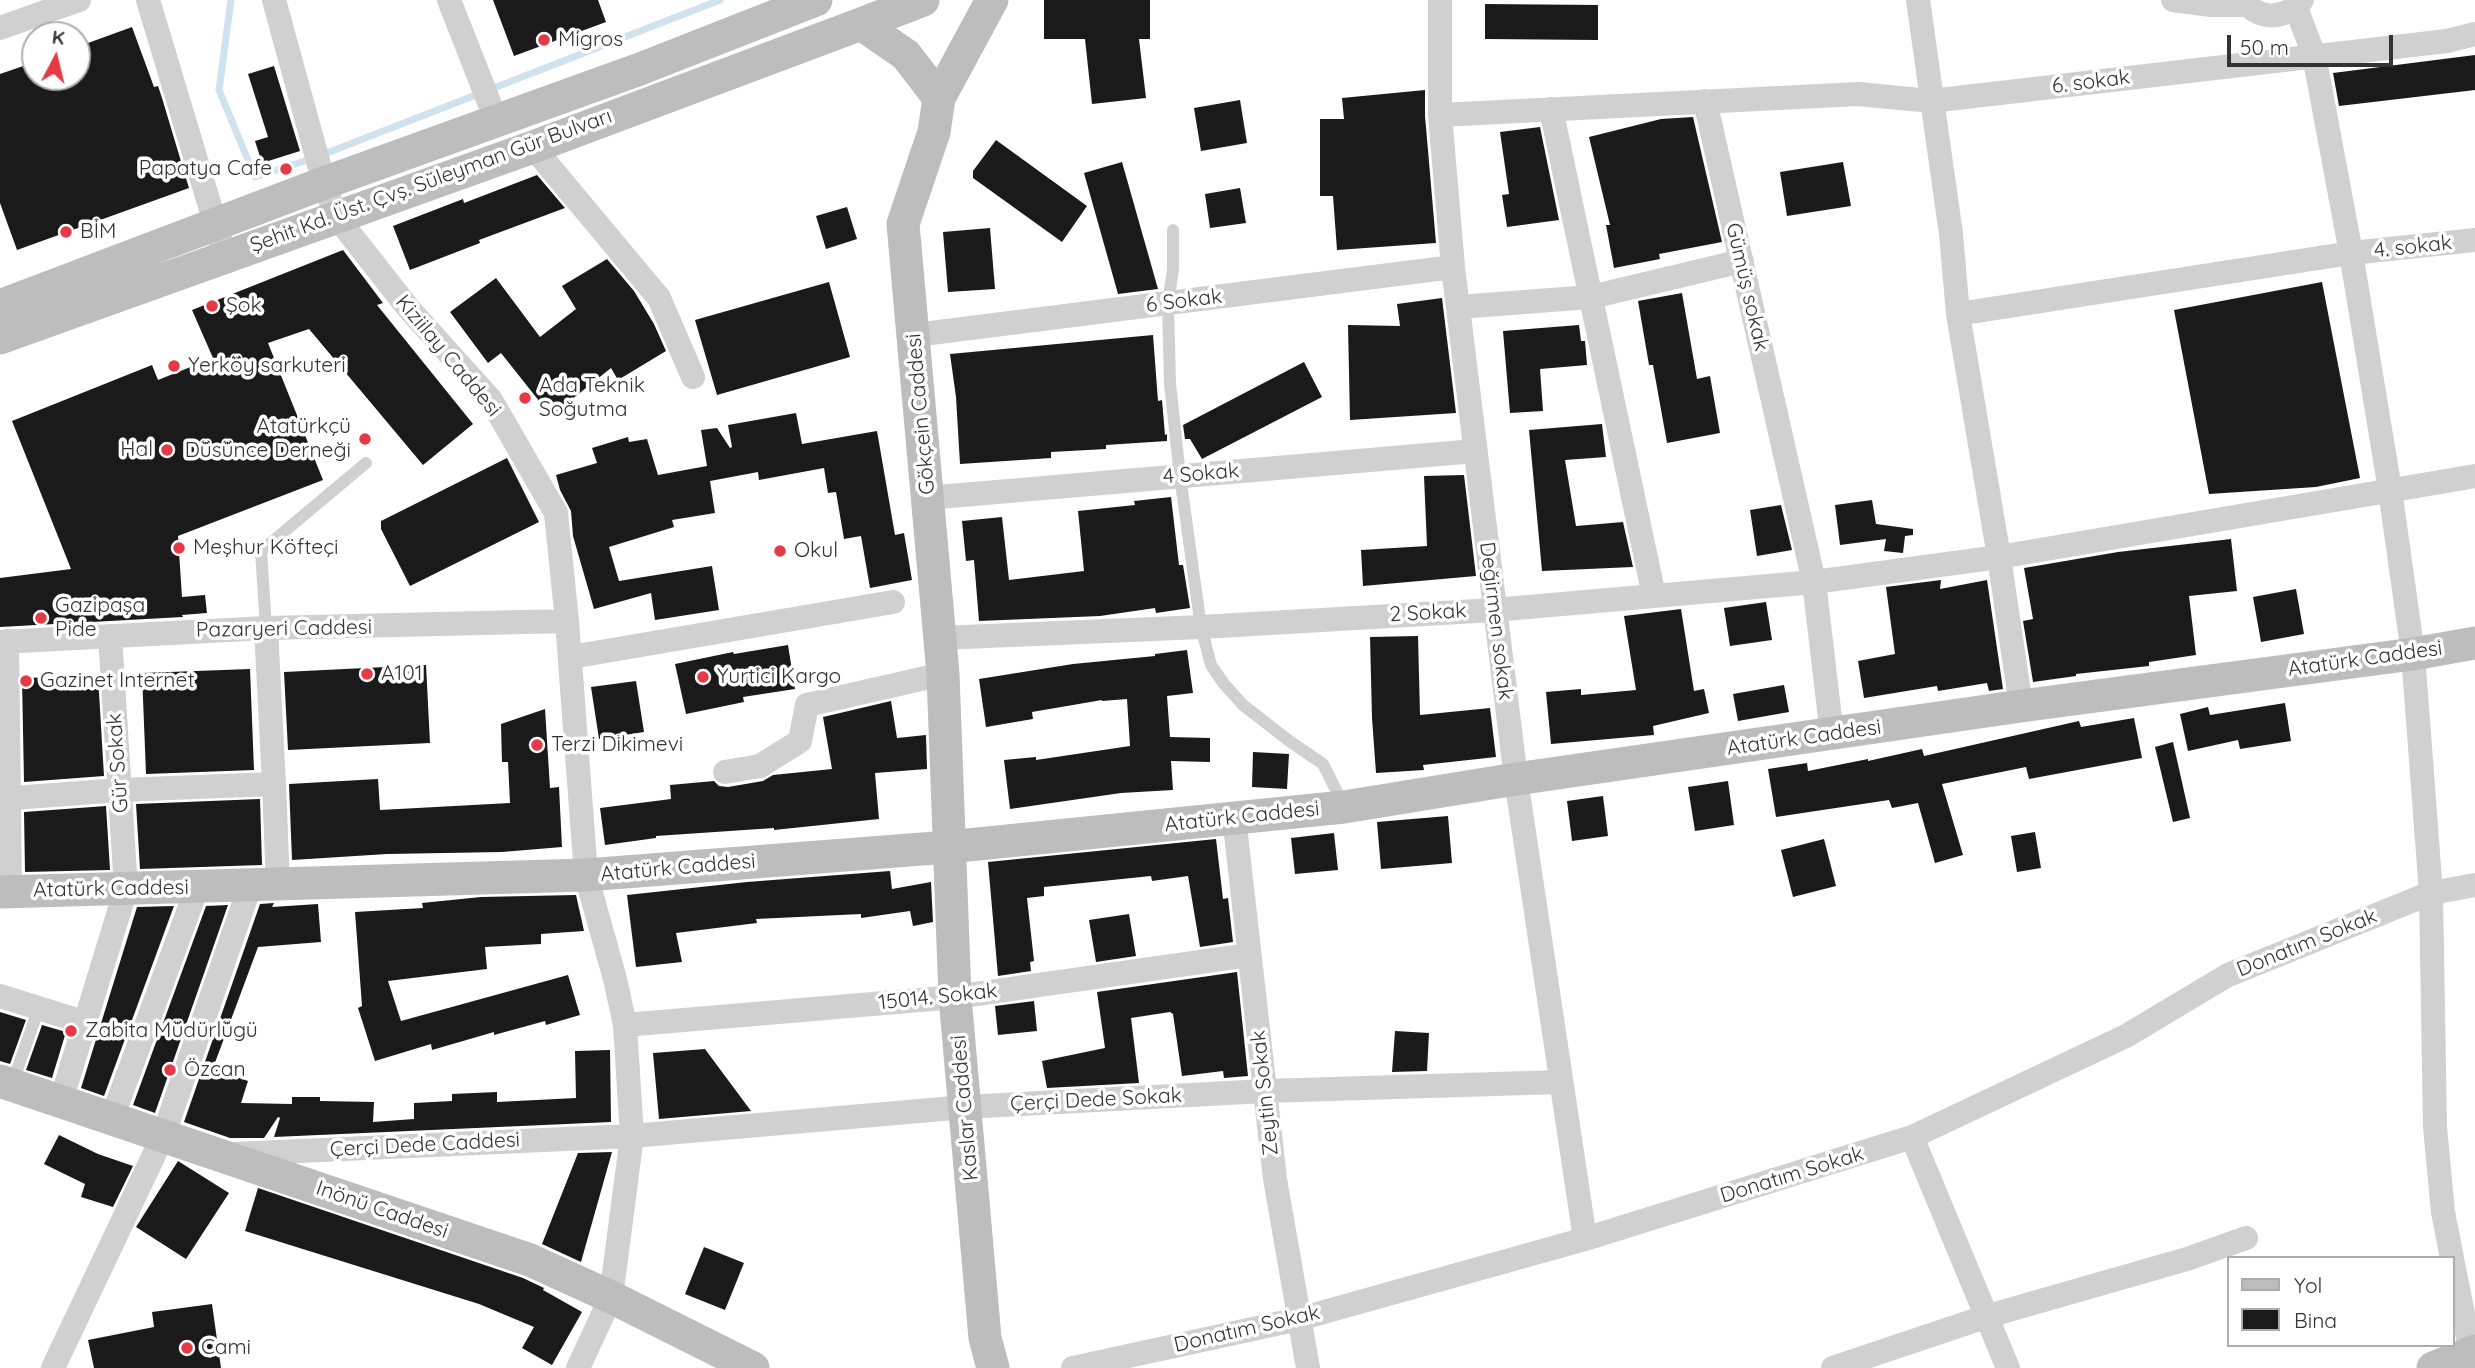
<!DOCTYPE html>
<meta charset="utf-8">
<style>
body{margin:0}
#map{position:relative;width:2475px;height:1368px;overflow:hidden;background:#fff;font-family:Quicksand,sans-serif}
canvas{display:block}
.legend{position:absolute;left:2227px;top:1256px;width:228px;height:91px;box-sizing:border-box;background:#fff;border:2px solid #adadad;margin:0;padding:9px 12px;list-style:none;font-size:21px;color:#333}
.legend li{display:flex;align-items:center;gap:14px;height:35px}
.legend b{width:35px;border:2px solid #adadad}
.north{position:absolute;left:21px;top:21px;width:70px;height:70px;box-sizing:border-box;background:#fff;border:2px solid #adadad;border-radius:50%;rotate:7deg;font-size:19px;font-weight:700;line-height:28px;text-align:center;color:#333}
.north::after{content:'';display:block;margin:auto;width:24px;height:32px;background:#e63946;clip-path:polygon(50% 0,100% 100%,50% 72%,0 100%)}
.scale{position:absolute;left:2227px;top:35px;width:166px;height:32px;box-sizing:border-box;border:4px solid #333;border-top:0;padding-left:9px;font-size:21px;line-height:24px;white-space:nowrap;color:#333;-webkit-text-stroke:5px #fff;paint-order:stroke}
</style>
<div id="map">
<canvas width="2475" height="1368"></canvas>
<ul class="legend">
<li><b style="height:9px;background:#bdbdbd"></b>Yol</li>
<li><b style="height:19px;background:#1a1a1a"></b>Bina</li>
</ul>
<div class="north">K</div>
<div class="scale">50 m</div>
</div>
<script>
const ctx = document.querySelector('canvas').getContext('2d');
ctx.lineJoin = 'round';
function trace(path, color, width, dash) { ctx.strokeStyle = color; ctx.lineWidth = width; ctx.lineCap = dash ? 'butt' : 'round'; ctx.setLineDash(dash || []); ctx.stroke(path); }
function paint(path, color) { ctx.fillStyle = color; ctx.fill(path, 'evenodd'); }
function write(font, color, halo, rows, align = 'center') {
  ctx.font = font + ' Quicksand,sans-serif'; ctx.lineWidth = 7; ctx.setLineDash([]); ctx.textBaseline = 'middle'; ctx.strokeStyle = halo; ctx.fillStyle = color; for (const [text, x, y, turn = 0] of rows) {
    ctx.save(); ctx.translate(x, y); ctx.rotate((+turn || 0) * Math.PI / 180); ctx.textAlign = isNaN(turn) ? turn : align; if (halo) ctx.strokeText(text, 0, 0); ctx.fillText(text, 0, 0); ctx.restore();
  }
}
trace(new Path2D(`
 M231,0l-12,90 36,87 59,-19 406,-158`), '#cfe2ee', 7);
paint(new Path2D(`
 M493,0h105l8,22 -92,34z
 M1044,0h106v39h-11l7,59 -54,6 -7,-65h-41z
 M1485,4l113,1v35l-113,-1z
 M132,27l22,60 4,-1 4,12 27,90 -172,62 -17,-47v-129l35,-12v15h42v-30z
 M2475,55v35l-136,16 -6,-33z
 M274,66l26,85 -38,12 -7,-22 13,-4 -20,-63z
 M1425,90v26l11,127 -99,7 -4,-54h-13v-77h24l-2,-21z
 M1240,100l7,43 -46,8 -7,-43z
 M1693,117l29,125 -63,12 1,5 -46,9 -8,-43h4l-21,-88 72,-18z
 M1540,127l19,93 -52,7 -5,-32 7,-1 -9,-62z
 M996,140l91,66 -25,36 -89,-64v-7z
 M1122,162l36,127 -40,5 -34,-121z
 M1843,162l8,44 -64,10 -7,-44z
 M537,175l28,33 -86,32 1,3 -70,27 -17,-44 70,-27 1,4z
 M1240,188l6,35 -36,5 -5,-34z
 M847,207l10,32 -31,10 -10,-33z
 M990,228l5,61 -47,3 -5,-60z
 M343,250l40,53 -6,2 96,119 -50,41 -114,-136 -41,14 55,137 -145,56 4,61 23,-2 2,18 -25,2 1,2 -183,10v-49l71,-9 -59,-148 140,-56 6,15 55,-22 -21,-48z
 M607,259l27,32 20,33 12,27 -48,29 -7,-12 -60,48 -50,-63 -13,10 -38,-51 46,-34 44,59 36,-28 -14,-23z
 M829,282l21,75 -133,38 -22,-75z
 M2322,282l38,196 -44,9 -107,7 -35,-184z
 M1682,293l15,86 13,-3 10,57 -53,10 -14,-78h-4l-11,-64z
 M1442,298l14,115 -106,7 -2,-95 52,1 -3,-22z
 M1579,325l2,16h4l2,24 -47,4 3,42 -33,2 -7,-82z
 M1153,335l5,66 4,-1 3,35 2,-1v7l-61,4v4l-55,3v6l-91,6 -4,-67 -6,-43z
 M1304,362l18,35 -120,62 -12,-20h-5l-2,-14z
 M796,413l6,31 75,-13 18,104 9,-2 8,47 -42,8 -9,-52 -17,3 -8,-47 -8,1 -4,-25 -65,12 -1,-8 -48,9 5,32 -43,7 2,7 -65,20 10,34 93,-15 7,44 -64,10 -4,-27 -57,16 -21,-73 -2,-25 -11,-21 -4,-15 41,-12 -5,-15 36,-11 1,5 18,-3 11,36 49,-9 -6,-36 16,-2 13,20 2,-1 -4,-22z
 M1602,424l4,33 -41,3 11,66 47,-4 10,45 -91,4 -13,-141z
 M507,458l32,64 -129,64 -29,-57v-8z
 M1464,475l12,101 -113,10 -2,-36 66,-4 -3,-70z
 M1171,497l8,68h4l7,43 -34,5 -1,-5 -55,8 -121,5 -5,-61 -8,1 -4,-40 40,-4 7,63 75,-9 -6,-60 57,-6 -1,-4z
 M1872,500l4,24 37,5v6l-8,1 -2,17 -19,-2 2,-12 -46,6 -5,-40z
 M1781,505l11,45 -35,6 -7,-46z
 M2231,539l6,52 -48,5 7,59 -47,7v4l-73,8v2l-43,6 -10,-61 10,-2 -9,-51 94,-16z
 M1941,580l-1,9 47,-9 16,109 -14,2 -2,-8 -49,8 -1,-5 -73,12 -6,-37 37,-7 -9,-67z
 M2296,589l8,45 -43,8 -8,-45z
 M1766,602l6,38 -42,6 -6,-38z
 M1681,609l13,82 10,-2 5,24 -56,13 1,9 -103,9 -5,-52 35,-3v6l55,-5 -12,-74z
 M1418,636l2,79 70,-7 6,49 -73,8 1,5 -48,3 -4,-55 -2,-81z
 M788,645l7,44 -52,8 1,5 -58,12 -11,-50 58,-12 1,2z
 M1187,650l6,43 -26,3 3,41 40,1v24l-39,-1 2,29 -52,3 -111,16 -6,-49 32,-3v3l94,-14 -3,-47 -25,2v-1l-70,12 1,7 -47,8 -7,-48 94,-15 82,-8v-2z
 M426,665l4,78 -142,7 -4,-78z
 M250,669l4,101 -108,4 -4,-101z
 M98,676l6,100 -80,6 -2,-104z
 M636,681l8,51 -45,7 -8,-52z
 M1784,685l5,27 -51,9 -5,-27z
 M891,701l6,37 29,-3 1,34 -52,4 4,46 -105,11v-2l-118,8v2l-51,7 -5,-37 71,-9 -1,-14 44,-4 5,5 9,1 35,-6 10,-6 59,-6 -9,-52z
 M2285,703l6,38 -51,8 -2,-9 -50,11 -8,-37 28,-7 2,8z
 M545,709l5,79 9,-1 3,60 -60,5 -115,2 -95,6 -3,-76 89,-5 2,31 130,-7 -2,-41h-6l-1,-38z
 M2134,718l8,40 -113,21 -3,-12 -84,17 21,71 -28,8 -17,-60 -26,5 -3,-8 -113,17 -8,-48 39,-6 1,8 60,-12v2l54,-12 2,7 155,-35 2,6z
 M2173,742l17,76 -17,4 -18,-75z
 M1253,752l36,2 -2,35 -35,-2z
 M1728,781l6,44 -39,6 -7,-44z
 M1603,796l5,40 -36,5 -5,-40z
 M260,799l2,66 -122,4 -4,-65z
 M106,806l4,64 -85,2 -1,-60z
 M1448,816l4,47 -71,6 -4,-47z
 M2035,832l6,36 -24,4 -6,-36z
 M1334,833l4,37 -43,4 -4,-36z
 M1216,839l7,60 5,-1 5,44 -33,5 -12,-71 -36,5 -1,-5 -107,11v9l-17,2 7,63 -4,1 1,9 -33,5 -10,-114z
 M1824,839l12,47 -43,11 -12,-47z
 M890,871l2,18 39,-7 2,40 -20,4 -3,-15 -49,7v-4l-105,5 1,4 -81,10 6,29 -46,5 -9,-72 120,-13z
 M576,895l8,36 -43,3v10l-56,3 2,22 -99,12 13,40 167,-46 12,40 -34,10 -1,-4 -51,14v-3l-62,18 -1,-6 -56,17 -17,-53 4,-2 -7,-94 68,-4 -1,-5 59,-6z
 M274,903l-2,4 46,-3 3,38 -63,5 -45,121 35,13 -7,22 51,1v-7h28v4l54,1 -1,20 41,-3v-16l38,-2v-7l45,-2v10l79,-4 -1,-47 35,-1 1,72 -337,15 6,-19 -2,-1 -14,21h-34l-46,-16 76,-218z
 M228,905l-73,208 -22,-8 73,-199z
 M174,906l-70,190 -23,-8 56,-181z
 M1129,914l7,42 -40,6 -7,-42z
 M1237,972l11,104 -24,2 -1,-7 -41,5 -9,-62 -3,-2 -39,6 8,65 -92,5 -5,-27 63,-13 -8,-56z
 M1034,1001l3,30 -39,4 -3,-29z
 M0,1012l26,8 -16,44 -10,-3z
 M42,1025l24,7 -14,46 -26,-8z
 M1395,1031l34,2 -2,38 -35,1z
 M705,1049l46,62 -92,8 -6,-66z
 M59,1135l39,19 35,12 -20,41 -32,-10 4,-13 -41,-20z
 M612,1152l-31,110 -39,-18 36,-91z
 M178,1161l51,32 -43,66 -50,-32z
 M258,1188l265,90 21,10 -1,2 39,22 -30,53 -30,-17 12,-21 -55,-23 -234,-73z
 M704,1247l40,16 -19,47 -40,-16z
 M212,1304l9,64h-127l-6,-28 66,-13 -2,-15z`), '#1a1a1a');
trace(new Path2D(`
 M1173,230v40l-5,33 2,81 10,92 21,151 10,38 13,19 19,21 45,35 35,24 21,42
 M266,628l-5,-77 105,-88
 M12,1084l27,-76`), '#d0d0d0', 12);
trace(new Path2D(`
 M148,0l77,256
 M274,0l50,183 12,33 73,93 82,91 65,113 11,108 19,254 29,104 10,46 7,111 -21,161 -33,71
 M449,0l47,120
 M1440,0v115l13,152 63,512 69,460
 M1918,0l33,234 7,80 41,243 22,149
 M2173,0l38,5h36
 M2244,0c15,22 42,19 58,0
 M2296,8l18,47 37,198 39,237 23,164 18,239 4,234 8,85 9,46
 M0,28l79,-28
 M1705,101l109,481 18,153
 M1551,109l103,487
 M1440,115l418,-21 73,7 516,-60 28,-7
 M533,147l126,151 34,79
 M1458,307l133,-10 151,-36
 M1958,314l393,-61 124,-13
 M915,335l538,-68
 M927,498l548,-47
 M266,628l8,156
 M940,638l261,-11 293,-17 320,-28 185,-25 476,-81
 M7,641l3,251
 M0,642l266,-14 301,-7
 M571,657l322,-55
 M725,772l35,-6 40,-25 7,-36 136,-31
 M0,799l120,-9 154,-6 4,102
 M1234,817l41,362 33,189
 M0,996l86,27
 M625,1025l330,-28 294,-42
 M61,1101l65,-212 -16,-253
 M112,1118l85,-230
 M1912,1137l96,231
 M233,1154l399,-18 333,-29 300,-16 296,-9
 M2452,1259l19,94 4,8
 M53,1368l110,-232 87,-250
 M1073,1368l226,-49 286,-80 327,-102 214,-101 102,-61 203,-82 44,-8
 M1833,1368l155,-52 199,-57 59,-21`), '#d0d0d0', 24);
trace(new Path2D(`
 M992,0l-53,98 -5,34 -31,92 40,450 12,323 30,341 8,30
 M861,24l62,-24
 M0,306l324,-123 316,-114 176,-69
 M0,338l533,-191 328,-123 45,31 33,43
 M0,892l586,-17 362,-28 396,-40 172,-28 505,-73 392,-52 62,-11
 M0,1081l530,179 81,37 142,71
 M2433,1368l42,-17`), '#bdbdbd', 33);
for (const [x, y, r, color] of [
 [544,40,7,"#e63946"],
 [286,169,7,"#e63946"],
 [66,232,7,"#e63946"],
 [212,306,7,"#e63946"],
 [174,366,7,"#e63946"],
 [525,398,7,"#e63946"],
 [365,439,7,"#e63946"],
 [167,450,7,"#e63946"],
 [179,548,7,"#e63946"],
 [780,551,7,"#e63946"],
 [41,618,7,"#e63946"],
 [367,674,7,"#e63946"],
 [703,677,7,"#e63946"],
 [26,681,7,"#e63946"],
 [537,745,7,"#e63946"],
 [71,1031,7,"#e63946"],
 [170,1070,7,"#e63946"],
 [187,1348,7,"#e63946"]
]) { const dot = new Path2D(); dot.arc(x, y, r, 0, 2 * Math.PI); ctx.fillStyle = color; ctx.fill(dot); trace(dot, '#fff', 2.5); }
write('21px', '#333', '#fff', [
 ["Migros",558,40],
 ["Papatya Cafe",272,169,"right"],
 ["BİM",80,232],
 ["Şok",226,306],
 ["Yerköy sarkuteri",188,366],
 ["Ada Teknik",539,386],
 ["Soğutma",539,410],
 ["Atatürkçü",351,427,"right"],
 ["Düsünce Derneği",351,451,"right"],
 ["Hal",153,450,"right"],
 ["Meşhur Köfteçi",193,548],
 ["Okul",794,551],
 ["Gazipaşa",55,606],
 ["Pide",55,630],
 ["A101",381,674],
 ["Yurtici Kargo",717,677],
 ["Gazinet Internet",40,681],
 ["Terzi Dikimevi",551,745],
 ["Zabita Müdürlügü",85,1031],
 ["Özcan",184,1070],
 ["Cami",201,1348]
], 'left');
write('21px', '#333', '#fff', [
 ["6. sokak",2091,82,-7],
 ["Şehit Kd. Üst. Çvş. Süleyman Gür Bulvarı",431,181,-20],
 ["4. sokak",2413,247,-6],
 ["Gümüş sokak",1747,287,77],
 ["6 Sokak",1184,301,-7],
 ["Kiziilay Caddesi",448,356,50],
 ["Gökçein Caddesi",921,414,-95],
 ["4 Sokak",1201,474,-5],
 ["2 Sokak",1428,613,-3],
 ["Değirmen sokak",1496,621,83],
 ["Pazaryeri Caddesi",284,629,-1],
 ["Atatürk Caddesi",2365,659,-8],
 ["Atatürk Caddesi",1804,738,-8],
 ["Gür Sokak",118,763,-94],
 ["Atatürk Caddesi",1242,817,-6],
 ["Atatürk Caddesi",678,868,-5],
 ["Atatürk Caddesi",111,889,-1],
 ["Donatım Sokak",2307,943,-22],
 ["15014. Sokak",938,997,-6],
 ["Zeytin Sokak",1265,1093,-96],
 ["Çerçi Dede Sokak",1096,1100,-3],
 ["Kaslar Caddesi",965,1108,-95],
 ["Çerçi Dede Caddesi",425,1145,-3],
 ["Donatım Sokak",1792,1175,-17],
 ["Inönü Caddesi",382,1210,19],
 ["Donatım Sokak",1247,1329,-13]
]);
</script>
